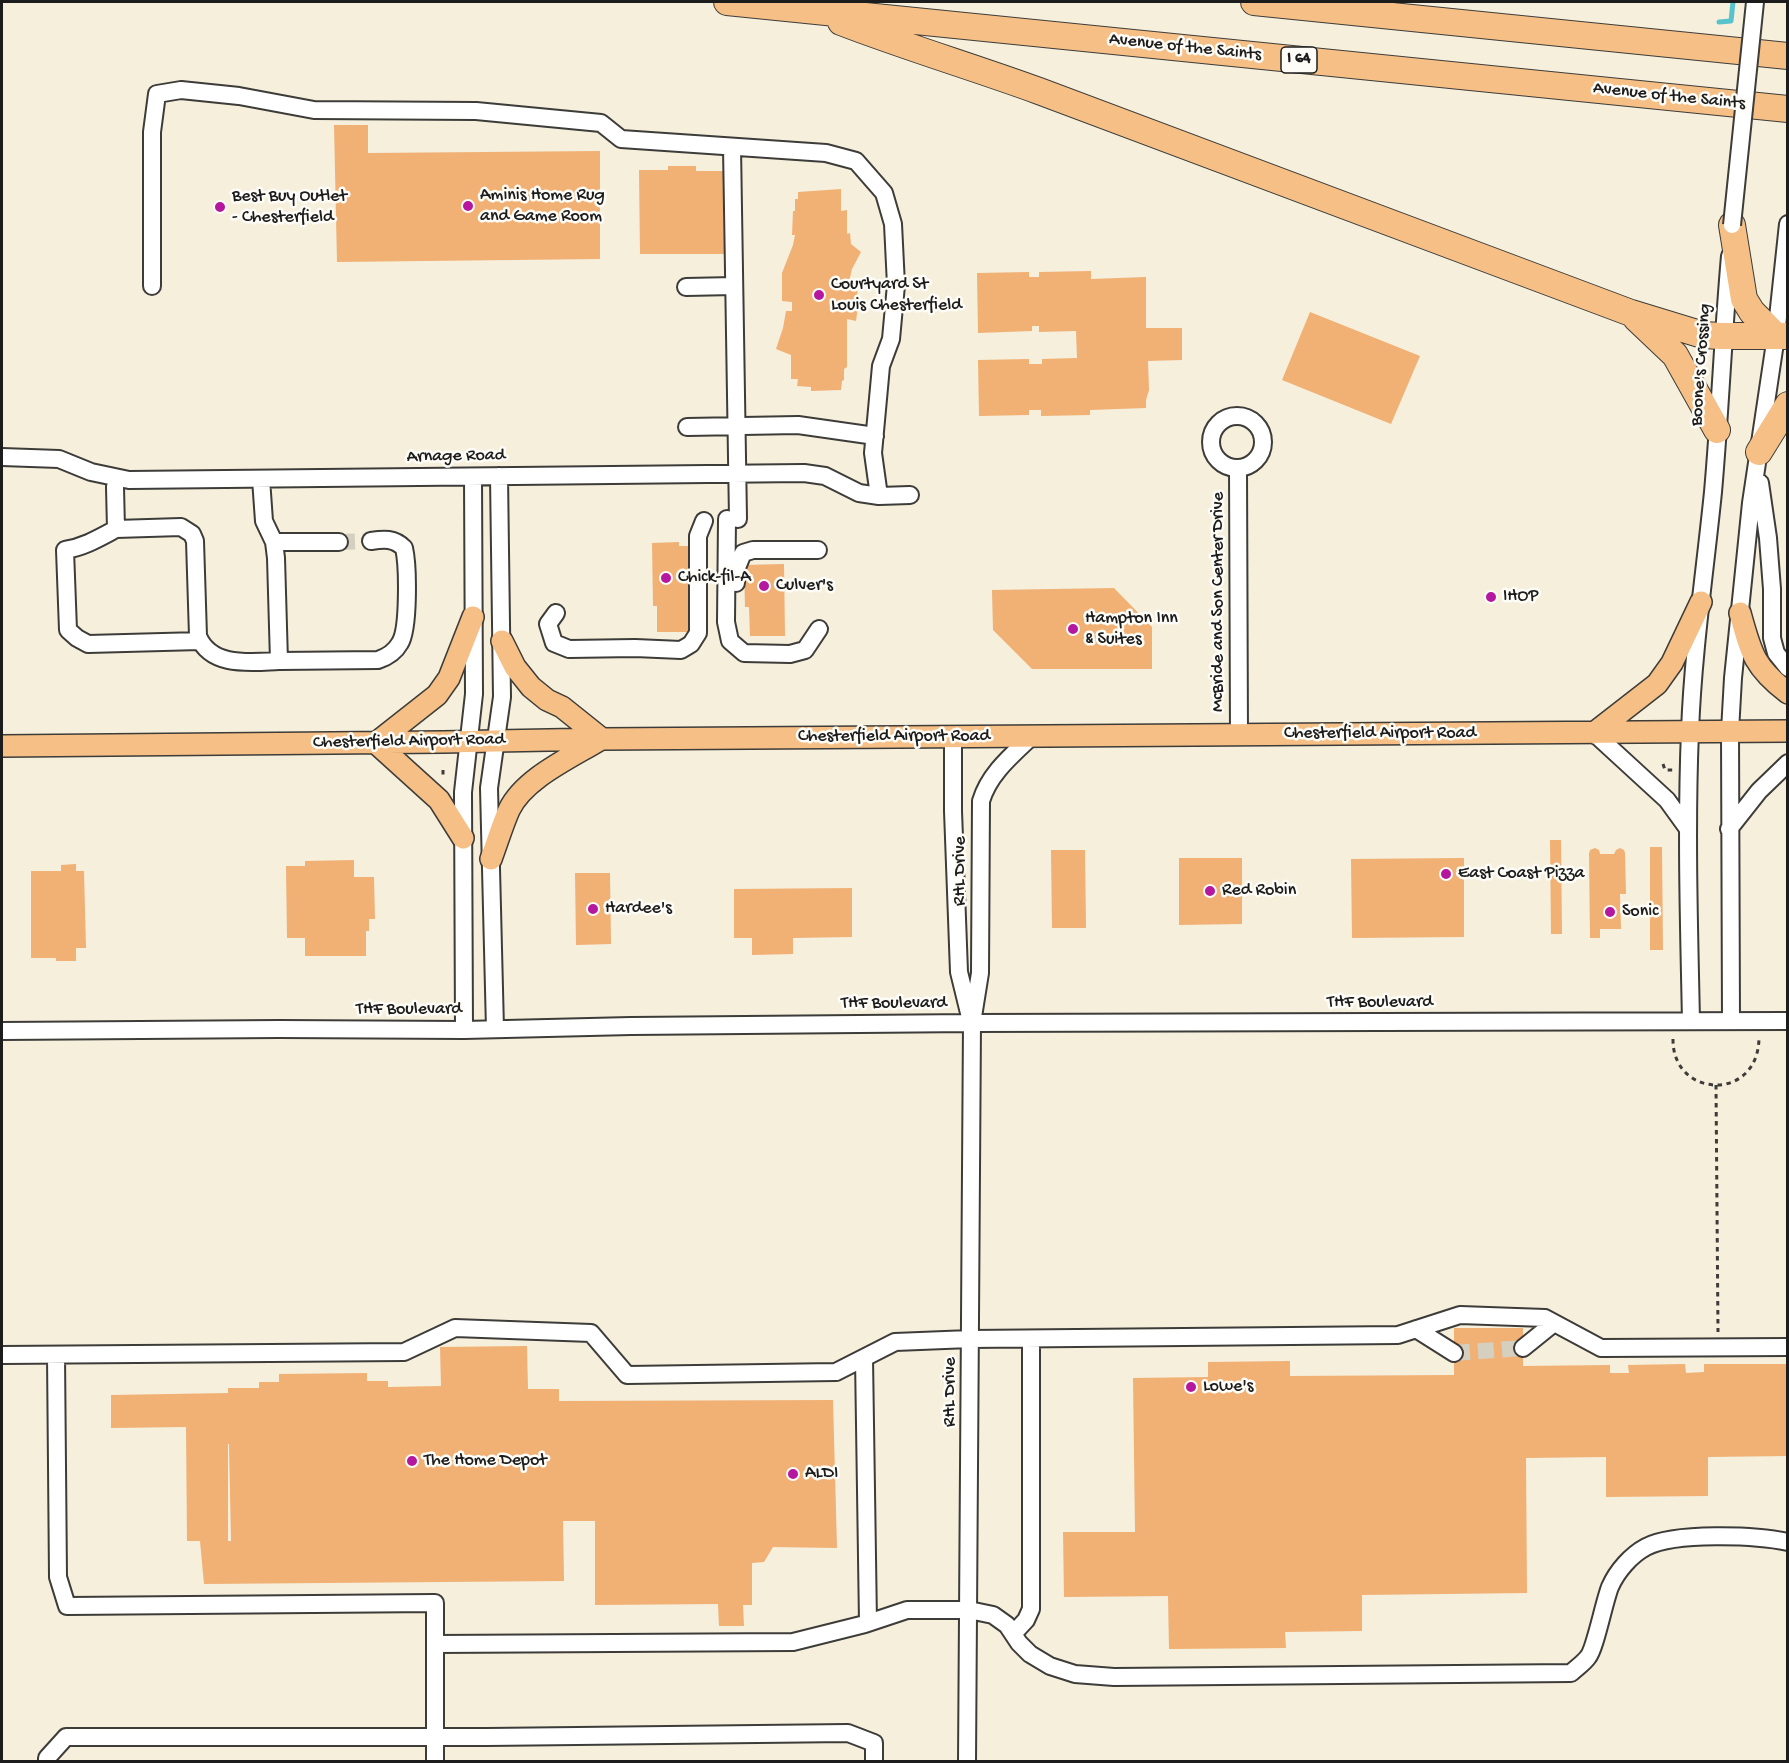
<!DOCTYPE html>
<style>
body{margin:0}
#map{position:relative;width:1789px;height:1763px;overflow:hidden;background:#f5efdc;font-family:"Gochi Hand",sans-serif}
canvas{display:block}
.frame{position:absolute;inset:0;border:3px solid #1c1c1c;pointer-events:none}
</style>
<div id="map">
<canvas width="1789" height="1763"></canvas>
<div class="frame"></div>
</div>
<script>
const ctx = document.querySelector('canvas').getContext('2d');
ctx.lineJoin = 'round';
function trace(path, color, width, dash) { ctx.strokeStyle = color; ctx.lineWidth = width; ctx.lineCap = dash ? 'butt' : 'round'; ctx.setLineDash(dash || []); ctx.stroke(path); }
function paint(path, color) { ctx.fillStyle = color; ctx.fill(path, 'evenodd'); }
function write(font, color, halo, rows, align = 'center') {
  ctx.font = font + ' "Gochi Hand",sans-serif'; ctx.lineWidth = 5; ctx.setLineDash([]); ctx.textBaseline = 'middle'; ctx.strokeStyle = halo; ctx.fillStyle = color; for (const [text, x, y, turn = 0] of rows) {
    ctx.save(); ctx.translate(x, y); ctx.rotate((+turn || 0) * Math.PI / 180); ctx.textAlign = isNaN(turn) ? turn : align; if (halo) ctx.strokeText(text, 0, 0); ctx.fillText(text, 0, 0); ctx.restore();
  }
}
trace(new Path2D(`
 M1719,22l12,-1 2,-19`), '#56c3cd', 5);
paint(new Path2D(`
 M334,125h34v28l232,-2v108l-263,3z
 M668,166h28v5h27l1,83h-84l-1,-84h29z
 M841,189v22l6,-1v24l3,-1 1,11 10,8 -9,17 -3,13 5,-3 3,10 1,17 -2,15 -9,-2v48l-3,2v11l-2,1 -1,9 -30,1v-4l-14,-1 1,-7h-7v-24l-15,-6 7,-21 3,-17h6v-9l-10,-1v-28l11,-28 2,-10h-3l1,-24h2v-12h3v-7z
 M1091,271v8l55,-2v51h36v32l-34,1 1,29 -3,10v8l-56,2v5l-49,1v-6h-12v5l-50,1 -1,-56 51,-1v5h13v-5l35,-1 -1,-27 -37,1v-6h-7v5l-54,2 -1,-60 52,-1v5h10v-5z
 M1310,312l110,44 -29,68 -109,-44z
 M679,542v4h9l1,86h-32v-26h-4l-1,-63z
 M784,564l1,72h-35l-1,-29h-4l-1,-42z
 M1114,588l38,39v42h-120l-39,-39 -1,-40z
 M1550,840h11l1,94h-11z
 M1650,847h12l1,103h-13z
 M1595,848l4,2 1,4h14l2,-4 4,-2 4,2 1,3 1,41h-6l1,35h-21v9h-10l-1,-84 1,-4z
 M1051,850h34l1,78h-34z
 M1179,858h63v66l-63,1z
 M1464,858v79l-112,1 -1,-79z
 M354,860v17h20l1,42h-6v12h-3v25h-61v-18h-18l-1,-72h19v-5z
 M76,864v7h8l2,77h-10v13h-20v-3h-25v-87h30v-6z
 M575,873h35l1,71 -35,1z
 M852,888v49l-59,1v16l-41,1v-17h-18v-49z
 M1454,1328h69v38l87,-1v8h19l-1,-8 57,-1 1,9 18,-1v-8h84v92l-80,1v39l-102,1v-40l-80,1 1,135 -165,2v36l-77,1 1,16 -117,1 -1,-53 -104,1 -1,-65h72l-2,-154 75,-1v-15l82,-1v15l164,-1z
 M527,1346l1,43h31v12l274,-1 4,148 -64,-1 -9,15 -12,1v42h-9l1,21h-25l-1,-22 -123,1v-84h-32l1,60 -360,3 -4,-43h-13l-1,-114 -75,1v-33l117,-2v-5h31v-6h20v-8l88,-1v8h21v6l53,-1 -1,-39zM228,1444h1l2,97h-3z`), '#f1b074');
trace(new Path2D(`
 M339,542l32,-1
 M1454,1353l69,-5`), '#d4cfbf', 16, [16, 8]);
const minor = new Path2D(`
 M732,147l6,372
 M152,286v-154l5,-38 24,-4 58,6 75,14 162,1 125,12 20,16 205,14 30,8 28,32 9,31 3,61 -5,54 -10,27 -8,87 6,43
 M686,287l48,-1
 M1211 442a26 26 0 1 1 52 0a26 26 0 1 1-52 0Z
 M687,427l111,-2 77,11
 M2,457l57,2 32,13 38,8 675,-7 21,3 34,17 20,3 31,-1
 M1238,468l1,268
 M117,478l-2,9 1,42 65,-2 11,7 3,7 3,95c13,32 53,26 81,25
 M261,479l3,42 10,21 2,16 3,103 99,-1c9,-3 17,-8 22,-17 9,-14 8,-78 4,-95 -10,-10 -20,-9 -33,-7
 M1760,483l8,55 4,51v49l4,15 12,15
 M727,519l-1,103 4,19 14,12 46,1 15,-4 14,-21
 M116,529c-17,9 -32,18 -51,21l3,80 9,8 11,6 112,-3
 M274,542h65
 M736,583v-13l7,-17 10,-3h65
 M556,613l-8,11 6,19 15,6 66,-1 46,2 10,-6 7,-11v-97l6,-15
 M1594,733l73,67 21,29
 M953,737v74l6,161 11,45
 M1729,829l30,-38 29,-28
 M1691,1021c-2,-96 -5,-193 -1,-290 3,-80 15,-160 23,-239 7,-79 10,-157 17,-236
 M1731,1021l-1,-290 3,-53 18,-175 25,-167 12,-112
 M495,1029l-6,-241 13,-91 -3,-221
 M464,1030l-1,-238 11,-98 -1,-217
 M2,1031l277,-2 185,1 167,-4 341,-3 816,-2
 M1416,1329l38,24
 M1523,1348l31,-25
 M2,1355l402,-3 51,-24 136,5 36,42 209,-3 59,-30 75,-3 428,-4 62,-20 85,3 56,30 187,-1
 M56,1355l2,222 9,29 368,-3v159
 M864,1358l4,265
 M1013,1634l13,-14 5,-11v-270
 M435,1644l358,-2 72,-18 42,-14h62l24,5 14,10 12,18 11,11 20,12 25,8 39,3 457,-4c5,-5 13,-10 17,-16 7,-8 16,-55 22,-70 7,-16 21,-32 36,-40 28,-15 110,-12 142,-5
 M47,1762v-4l19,-21h421l361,-4 26,10v19
 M967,1762l5,-739 8,-50 1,-172c8,-27 30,-45 50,-64`);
const major = new Path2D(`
 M1740,613c11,40 14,54 48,80
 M502,641l13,26 16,20 16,13 15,7 40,32
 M1594,733l63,-49 15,-21 29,-61
 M376,743l61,-48 12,-17 24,-61
 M376,743l63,57 24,38
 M2,746l441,-4 159,-3 1186,-8
 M491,859c6,-16 11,-33 18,-49 15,-32 63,-53 92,-71`);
const highway = new Path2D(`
 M727,2l1061,107
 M1254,2l534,54
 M841,22c65,25 132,45 198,69l592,222 72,22 19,1h66
 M1732,225l12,74 8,13 24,24
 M1636,318l39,37 42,75
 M1759,452l29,-47`);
trace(minor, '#3d3c39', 20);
trace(major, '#3d3c39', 24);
trace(highway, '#3d3c39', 28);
trace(new Path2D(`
 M1663,764l2,6h8
 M443,770v7
 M1673,1039c-1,59 85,64 86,-1
 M1716,1085l2,247`), '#3d3c39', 3, [4.5, 4.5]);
trace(minor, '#fff', 16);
trace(major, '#f5bf86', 21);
trace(highway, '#f5bf86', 26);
const minorBridge = new Path2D(`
 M1732,225l23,-223`);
trace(minorBridge, '#3d3c39', 20, []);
trace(minorBridge, '#fff', 16);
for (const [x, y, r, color] of [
 [468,206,6,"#b5179e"],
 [220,207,6,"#b5179e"],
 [819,295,6,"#b5179e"],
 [666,578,6,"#b5179e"],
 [764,586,6,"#b5179e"],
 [1491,597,6,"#b5179e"],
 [1073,629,6,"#b5179e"],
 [1446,874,6,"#b5179e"],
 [1210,891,6,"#b5179e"],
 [593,909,6,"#b5179e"],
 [1610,912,6,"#b5179e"],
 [1191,1387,6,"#b5179e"],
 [412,1461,6,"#b5179e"],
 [793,1474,6,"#b5179e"]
]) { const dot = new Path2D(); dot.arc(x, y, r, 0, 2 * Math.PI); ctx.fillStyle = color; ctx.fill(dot); trace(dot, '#fdfcf7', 2); }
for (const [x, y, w] of [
 [1299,60,36]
]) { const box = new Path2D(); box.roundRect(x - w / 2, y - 13, w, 26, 4.5); ctx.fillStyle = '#fdfcf7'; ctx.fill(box); trace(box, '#1c1c1c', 1.5); }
write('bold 16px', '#1c1c1c', null, [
 ["I 64",1299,60]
]);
write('18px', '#1c1c1c', '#fdfcf7', [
 ["Avenue of the Saints",1185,48,6],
 ["Avenue of the Saints",1669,97,6],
 ["Boone's Crossing",1702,365,-86],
 ["Arnage Road",456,457,-1],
 ["McBride and Son Center Drive",1219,602,-90],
 ["Chesterfield Airport Road",1380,734],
 ["Chesterfield Airport Road",894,737],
 ["Chesterfield Airport Road",409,742,-1],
 ["RHL Drive",961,871,-90],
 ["THF Boulevard",1380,1003],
 ["THF Boulevard",894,1004],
 ["THF Boulevard",409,1010],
 ["RHL Drive",951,1392,-90]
]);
write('18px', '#1c1c1c', '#fdfcf7', [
 ["Aminis Home Rug",480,196],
 ["and Game Room",480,217],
 ["Best Buy Outlet",232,197],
 ["- Chesterfield",232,218],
 ["Courtyard St",831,285],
 ["Louis Chesterfield",831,306],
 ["Chick-fil-A",678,578],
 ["Culver's",776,586],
 ["IHOP",1503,597],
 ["Hampton Inn",1085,619],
 ["& Suites",1085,640],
 ["East Coast Pizza",1458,874],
 ["Red Robin",1222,891],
 ["Hardee's",605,909],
 ["Sonic",1622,912],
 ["Lowe's",1203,1387],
 ["The Home Depot",424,1461],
 ["ALDI",805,1474]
], 'left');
</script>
